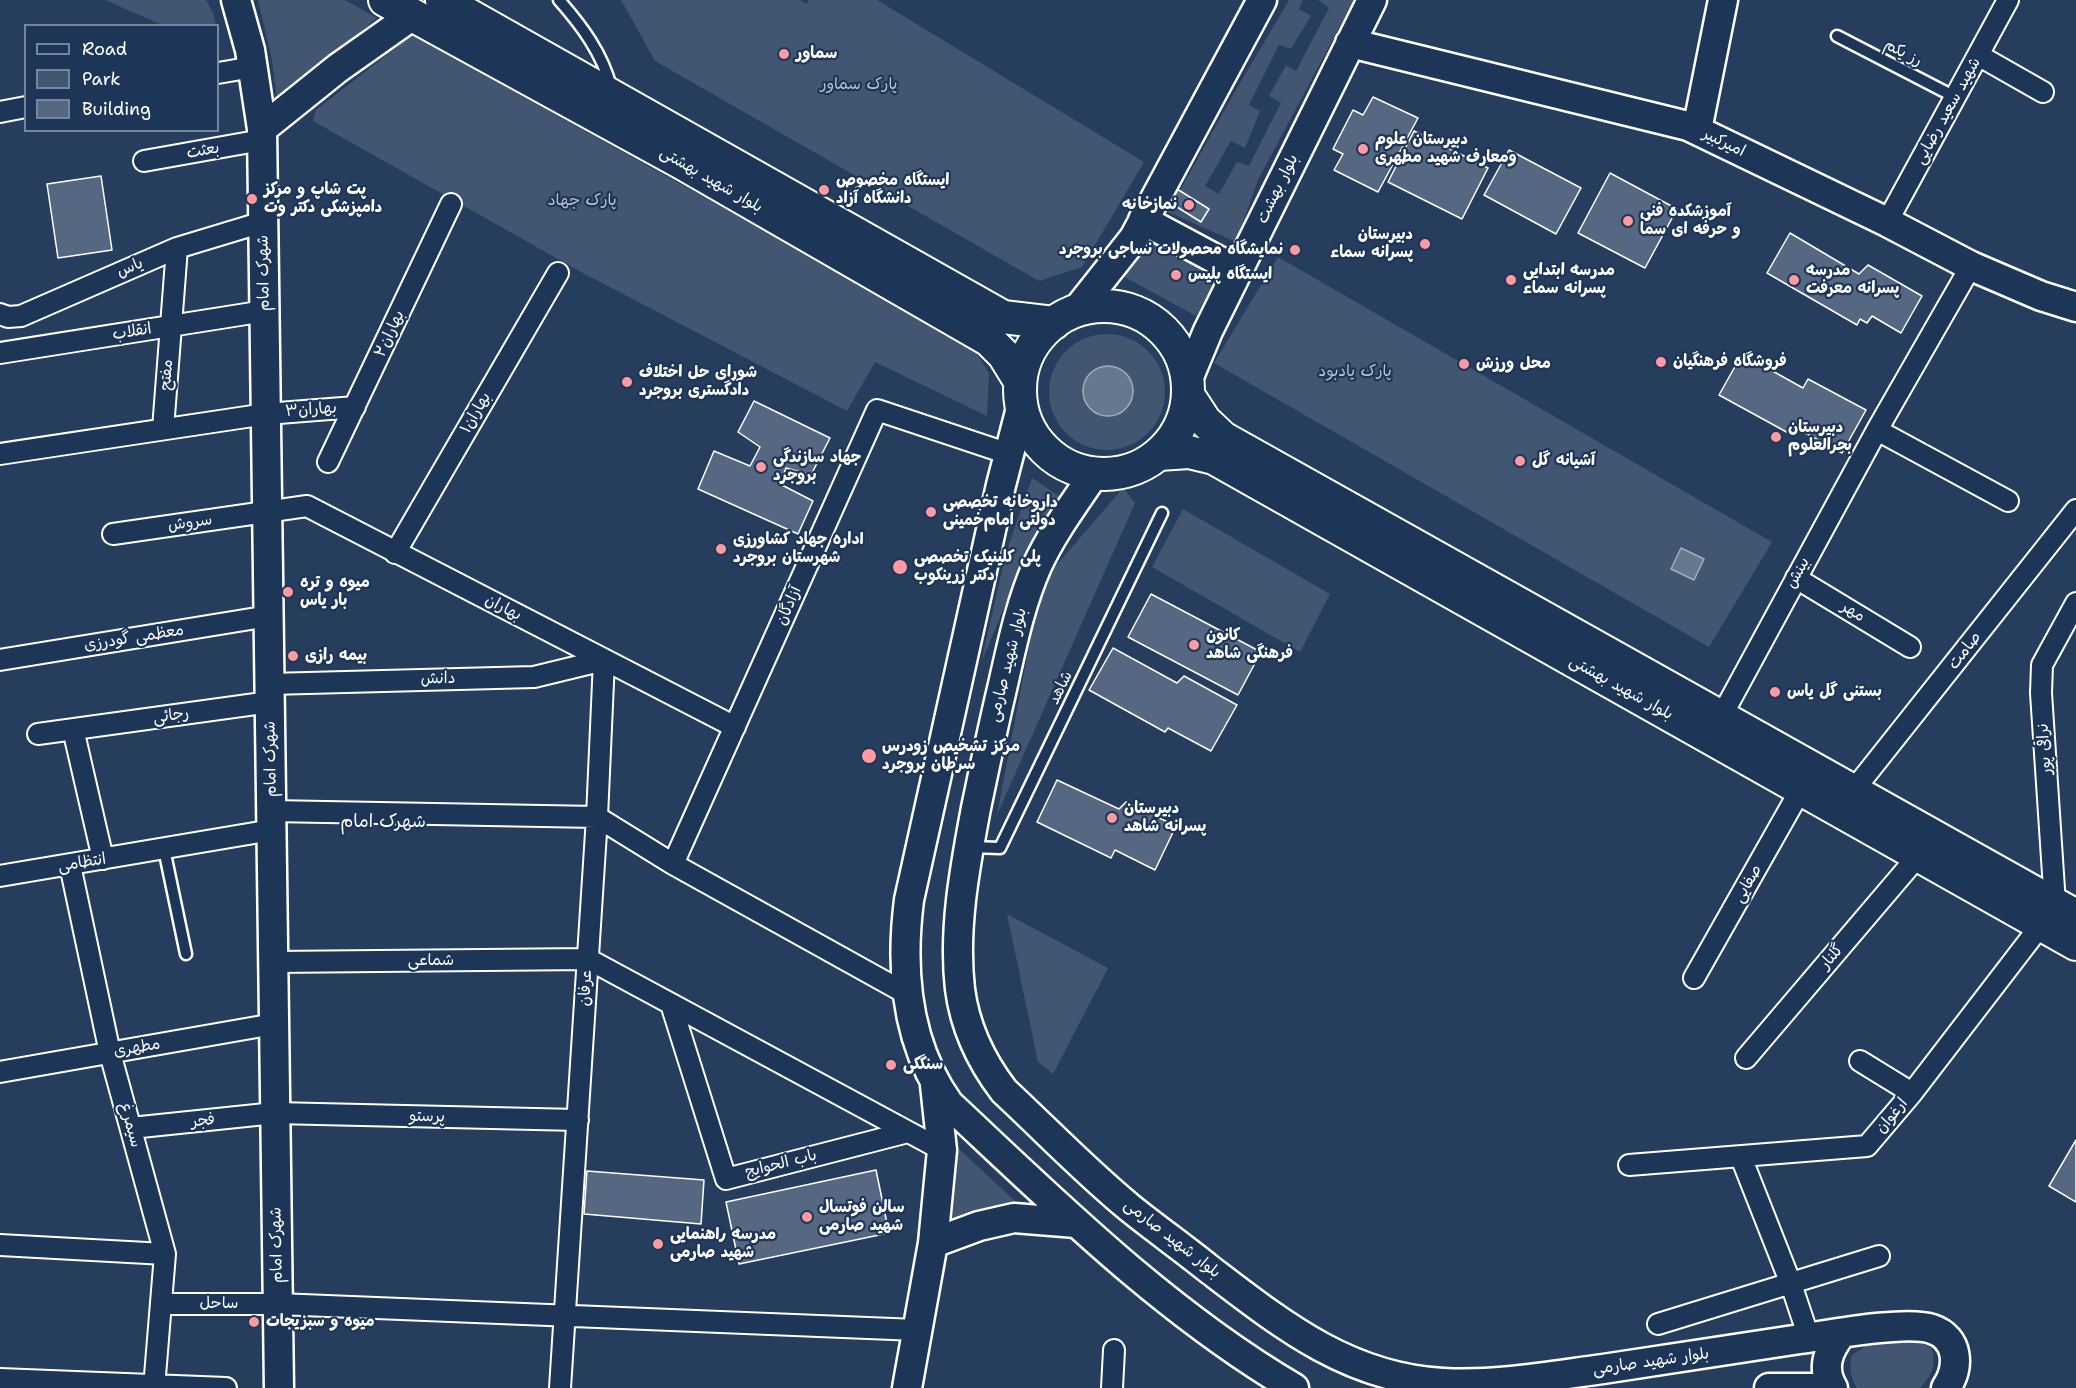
<!DOCTYPE html>
<meta charset="utf-8">
<style>
body{margin:0}
#map{position:relative;width:2076px;height:1388px;overflow:hidden;background:#263d5e;font-family:"Shantell Sans",sans-serif}
canvas{display:block}
.legend{position:absolute;left:24px;top:24px;width:195px;height:108px;box-sizing:border-box;background:#1d3557;border:2px solid #77869a;margin:0;padding:8px 10px;list-style:none;font-size:18px;color:#fff}
.legend li{display:flex;align-items:center;gap:12px;height:30px}
.legend b{width:30px;border:2px solid #77869a}
</style>
<div id="map">
<canvas width="2076" height="1388"></canvas>
<ul class="legend">
<li><b style="height:8px;background:#1d3557"></b>Road</li>
<li><b style="height:16px;background:#425672"></b>Park</li>
<li><b style="height:16px;background:#556781"></b>Building</li>
</ul>
</div>
<script>
const ctx = document.querySelector('canvas').getContext('2d');
ctx.lineJoin = 'round';
function paint(path, color) { ctx.fillStyle = color; ctx.fill(path, 'evenodd'); }
function trace(path, color, width, dash) { ctx.strokeStyle = color; ctx.lineWidth = width; ctx.lineCap = dash ? 'butt' : 'round'; ctx.setLineDash(dash || []); ctx.stroke(path); }
function write(font, color, halo, rows, align = 'center') {
  ctx.font = font + ' "Shantell Sans","Playpen Sans Arabic",sans-serif'; ctx.lineWidth = 4.5; ctx.setLineDash([]); ctx.textBaseline = 'middle'; ctx.strokeStyle = halo; ctx.fillStyle = color; for (const [text, x, y, turn = 0] of rows) {
    ctx.save(); ctx.translate(x, y); ctx.rotate((+turn || 0) * Math.PI / 180); ctx.textAlign = isNaN(turn) ? turn : align; if (halo) ctx.strokeText(text, 0, 0); ctx.fillText(text, 0, 0); ctx.restore();
  }
}
paint(new Path2D(`
 M105,0h101l7,13 3,12h-54z
 M258,0h87l32,18 -100,81 -5,-39z
 M621,0h179l6,4 3,-4h68l267,162 -62,105 -43,14 -384,-220z
 M1289,0h14l-4,9 12,7 -20,33 -12,-4 -30,60 11,6 -15,37 -14,-7 -26,45 14,8 18,-32 12,4 32,-63 -12,-7 17,-31 10,6 33,-63 -11,-8h36l-96,180 -22,62 -68,-30 65,-117z
 M412,35l560,311 17,27 -2,43 -112,-54 -28,49 -266,-139 -268,-151 3,-11z
 M1148,232l72,40 -24,44 -73,-40z
 M1278,257l494,285 -63,105 -495,-284z
 M1049 392a58 58 0 1 1 116 0a58 58 0 1 1-116 0Z
 M1032,478l30,20 -37,60 -44,105 25,-110z
 M1123,488l12,15 -138,312 44,-232z
 M1183,509l147,85 -30,58 -148,-85z
 M1007,914l101,54 -55,106 -15,-12z
 M958,1148l59,55 -45,10 -20,7z
 M1911,1340l12,3 9,6c4,18 0,26 -12,39h-63c-7,-12 -8,-20 -5,-33l14,-9z`), '#425672');
const water = new Path2D(`
 M1083 391a25 25 0 1 1 50 0a25 25 0 1 1-50 0Z
 M1681,548l23,11 -10,21 -23,-11z`);
paint(water, '#67788e');
trace(water, '#a4aebb', 1.5);
const building = new Path2D(`
 M1373,97l45,21 -40,74 -44,-22 9,-16 -10,-5 20,-39 10,5z
 M1414,131l74,37 -26,51 -74,-37z
 M1509,150l72,38 -25,46 -72,-39z
 M1610,173l67,36 -32,59 -67,-35z
 M101,176l11,74 -54,8 -11,-74z
 M1177,189l32,20 -8,13 -32,-20z
 M1790,233l69,41 9,-9 54,31 -21,37 -29,-17 -5,7 -7,-4 -3,6 -90,-52z
 M1742,354l61,34 5,-9 58,31 -24,43 -46,-25 -4,7 -73,-40z
 M754,401l76,37 -19,37 -25,-7 -6,16 33,17 -15,33 -100,-45 16,-38 36,15 10,-19 -22,-15z
 M1151,594l110,58 -23,43 -110,-58z
 M1113,648l64,35 7,-7 53,29 -26,46 -43,-23 -3,4 -76,-42z
 M1057,780l62,29 7,-7 50,24 -21,44 -40,-20 -4,8 -74,-36z
 M2076,1140v62l-27,-16z
 M876,1170l13,63 -150,31 -13,-62z
 M587,1171l117,9 -3,44 -117,-10z`);
paint(building, '#556781');
trace(building, '#fff', 1.5);
const lane = new Path2D(`
 M559,0c23,26 43,53 52,87
 M1837,36l118,61
 M971,847l29,1 162,-335
 M164,849l22,105`);
const street = new Path2D(`
 M1978,55l65,37
 M218,73l35,-6
 M0,112l26,-5
 M144,161l118,-21
 M1887,222l121,-222
 M0,314l8,3 13,-1 156,-68 86,-26
 M0,353l265,-42
 M163,429l14,-181
 M1877,430l131,71
 M0,454l266,-40 89,-7
 M328,462l123,-258
 M113,534l194,-28 428,221
 M395,553l163,-280
 M1796,578l114,69
 M0,660l269,-44
 M270,684l264,-7 70,-17 -7,157 -37,571
 M1721,717l156,-287 94,-164
 M73,729l30,130
 M38,734l232,-32
 M1853,791l223,-281
 M271,811l326,6 76,47 234,130
 M673,864l204,-454 132,44
 M70,865l40,188 55,201 -11,134
 M0,876l272,-46
 M2055,904l-14,-211 1,-28 34,-62
 M274,962l314,-3 354,191
 M1694,978l107,-189
 M671,1004l55,175 182,-47
 M1746,1058l172,-202
 M1860,1061l52,32
 M0,1072l274,-48
 M131,1128l144,-15 303,7
 M1741,1157l50,127 18,54
 M1629,1165l238,-19 45,-53 129,-168
 M0,1245l165,9
 M161,1304h117l639,26
 M1658,1324l221,-68
 M0,1379l226,9
 M1112,1388l2,-38`);
const secondary = new Path2D(`
 M236,0l14,50 12,79 17,1259
 M1350,43l338,83 199,96 84,44 70,30 35,11
 M262,129l76,-61 75,-53
 M1697,130l26,-130
 M1143,220l95,51
 M1077,310l57,-72 128,-238
 M1188,379l20,-48 164,-331
 M1021,408l-20,77 -92,415c-9,71 -3,144 40,204 109,102 216,208 345,284
 M1094,474c-20,30 -42,59 -57,92 -18,41 -26,84 -36,127 -9,38 -17,77 -25,115 -11,59 -23,121 -16,181 5,39 21,72 44,102 42,39 82,81 126,117 26,21 53,40 79,61 72,55 139,109 234,114 54,3 107,-7 160,-14 66,-10 131,-20 197,-30 28,-4 107,-19 132,-10 27,9 28,38 14,59
 M933,1243l46,-17 35,-8 62,5
 M907,1388l26,-145 9,-93 -7,-65
 M1769,1388h43
 M1833,1388c-12,-20 -5,-38 9,-55`);
const primary = new Path2D(`
 M385,0l297,163 307,177 15,15 16,26
 M442,0l561,317 51,6
 M1020 390a84 84 0 1 1 168 0a84 84 0 1 1-168 0Z
 M1188,395l17,26 18,17 853,478
 M1159,454l30,-2 25,6 862,486`);
trace(lane, '#fff', 15);
trace(street, '#fff', 24);
trace(secondary, '#fff', 33);
trace(primary, '#fff', 36);
trace(lane, '#1d3557', 10);
trace(street, '#1d3557', 20);
trace(secondary, '#1d3557', 28);
trace(primary, '#1d3557', 32);
for (const [x, y, r, color] of [
 [784,54,6,"#ff9aa2"],
 [1363,149,6,"#ff9aa2"],
 [824,190,6,"#ff9aa2"],
 [252,199,6,"#ff9aa2"],
 [1189,205,6,"#ff9aa2"],
 [1628,221,6,"#ff9aa2"],
 [1425,244,6,"#ff9aa2"],
 [1295,250,6,"#ff9aa2"],
 [1176,275,6,"#ff9aa2"],
 [1511,280,6,"#ff9aa2"],
 [1794,280,6,"#ff9aa2"],
 [1661,362,6,"#ff9aa2"],
 [1464,364,6,"#ff9aa2"],
 [627,382,6,"#ff9aa2"],
 [1776,437,6,"#ff9aa2"],
 [1520,461,6,"#ff9aa2"],
 [761,467,6,"#ff9aa2"],
 [931,512,6,"#ff9aa2"],
 [721,549,6,"#ff9aa2"],
 [900,567,8,"#ff9aa2"],
 [288,592,6,"#ff9aa2"],
 [1194,645,6,"#ff9aa2"],
 [293,656,6,"#ff9aa2"],
 [1775,692,6,"#ff9aa2"],
 [869,756,8,"#ff9aa2"],
 [1112,818,6,"#ff9aa2"],
 [891,1065,6,"#ff9aa2"],
 [807,1217,6,"#ff9aa2"],
 [658,1244,6,"#ff9aa2"],
 [254,1322,6,"#ff9aa2"]
]) { const dot = new Path2D(); dot.arc(x, y, r, 0, 2 * Math.PI); ctx.fillStyle = color; ctx.fill(dot); trace(dot, '#1d3557', 2); }
write('16px', '#fff', '#1d3557', [
 ["رز یکم",1903,53,28],
 ["شهید سعید رضایی",1948,111,-61],
 ["امیرکبیر",1724,143,26],
 ["بعثت",203,151,-10],
 ["بلوار شهید بهشتی",711,180,30],
 ["بلوار بهشت",1278,189,-64],
 ["یاس",130,268,-23],
 ["شهرک امام",264,273,-91],
 ["انقلاب",132,332,-9],
 ["بهاران۲",390,334,-65],
 ["مفتح",167,375,-86],
 ["بهاران۳",311,410,-4],
 ["بهاران۱",476,413,-60],
 ["سروش",190,523,-8],
 ["بینش",1798,573,-61],
 ["آزادگان",789,606,-66],
 ["بهاران",503,608,27],
 ["مهر",1853,612,31],
 ["معظمی گودرزی",134,638,-9],
 ["صامت",1965,651,-52],
 ["بلوار شهید صارمی",1008,665,-76],
 ["دانش",438,679,-1],
 ["شاهد",1061,688,-64],
 ["بلوار شهید بهشتی",1621,688,29],
 ["رجائی",171,716,-8],
 ["نراقی پور",2045,749,-94],
 ["شهرک امام",271,759,-91],
 ["انتظامی",82,863,-9],
 ["صفایی",1748,884,-60],
 ["گلنار",1832,957,-49],
 ["شماعی",431,961],
 ["عرفان",586,988,-86],
 ["مطهری",137,1048,-10],
 ["ارغوان",1892,1116,-50],
 ["پرستو",427,1117,1],
 ["فجر",203,1121,-6],
 ["سیمرغ",130,1125,75],
 ["باب الحوایج",781,1164,-14],
 ["بلوار شهید صارمی",1172,1239,38],
 ["شهرک امام",277,1245,-91],
 ["ساحل",219,1304],
 ["بلوار شهید صارمی",1651,1362,-8]
]);
write('bold 16px', '#fff', '#1d3557', [
 ["سماور",796,54],
 ["دبیرستان علوم",1375,140],
 ["ومعارف شهید مطهری",1375,158],
 ["ایستگاه مخصوص",836,181],
 ["دانشگاه آزاد",836,199],
 ["پت شاپ و مرکز",264,190],
 ["دامپزشکی دکتر وت",264,208],
 ["نمازخانه",1177,205,"right"],
 ["آموزشکده فنی",1640,212],
 ["و حرفه ای سما",1640,230],
 ["دبیرستان",1413,235,"right"],
 ["پسرانه سماء",1413,253,"right"],
 ["نمایشگاه محصولات نساجی بروجرد",1283,250,"right"],
 ["مدرسه ابتدایی",1523,271],
 ["پسرانه سماء",1523,289],
 ["مدرسه",1806,271],
 ["پسرانه معرفت",1806,289],
 ["ایستگاه پلیس",1188,275],
 ["فروشگاه فرهنگیان",1673,362],
 ["محل ورزش",1476,364],
 ["شورای حل اختلاف",639,373],
 ["دادگستری بروجرد",639,391],
 ["دبیرستان",1788,428],
 ["بحرالعلوم",1788,446],
 ["جهاد سازندگی",773,458],
 ["بروجرد",773,476],
 ["آشیانه گل",1532,461],
 ["داروخانه تخصصی",943,503],
 ["دولتی امام‌خمینی",943,521],
 ["اداره جهاد کشاورزی",733,540],
 ["شهرستان بروجرد",733,558],
 ["پلی کلینیک تخصصی",914,558],
 ["دکتر زرینکوب",914,576],
 ["میوه و تره",300,583],
 ["بار یاس",300,601],
 ["کانون",1206,636],
 ["فرهنگی شاهد",1206,654],
 ["بیمه رازی",305,656],
 ["بستنی گل یاس",1787,692],
 ["مرکز تشخیص زودرس",882,747],
 ["سرطان بروجرد",882,765],
 ["دبیرستان",1124,809],
 ["پسرانه شاهد",1124,827],
 ["سنگکی",903,1065],
 ["سالن فوتسال",819,1208],
 ["شهید صارمی",819,1226],
 ["مدرسه راهنمایی",670,1235],
 ["شهید صارمی",670,1253],
 ["میوه و سبزیجات",266,1322]
], 'left');
write('16px', '#bdc4ce', '#1d3557', [
 ["پارک سماور",859,85],
 ["پارک جهاد",582,201],
 ["پارک یادبود",1355,372]
]);
write('18px', '#fff', '#1d3557', [
 ["شهرک امام",383,822]
]);
</script>
